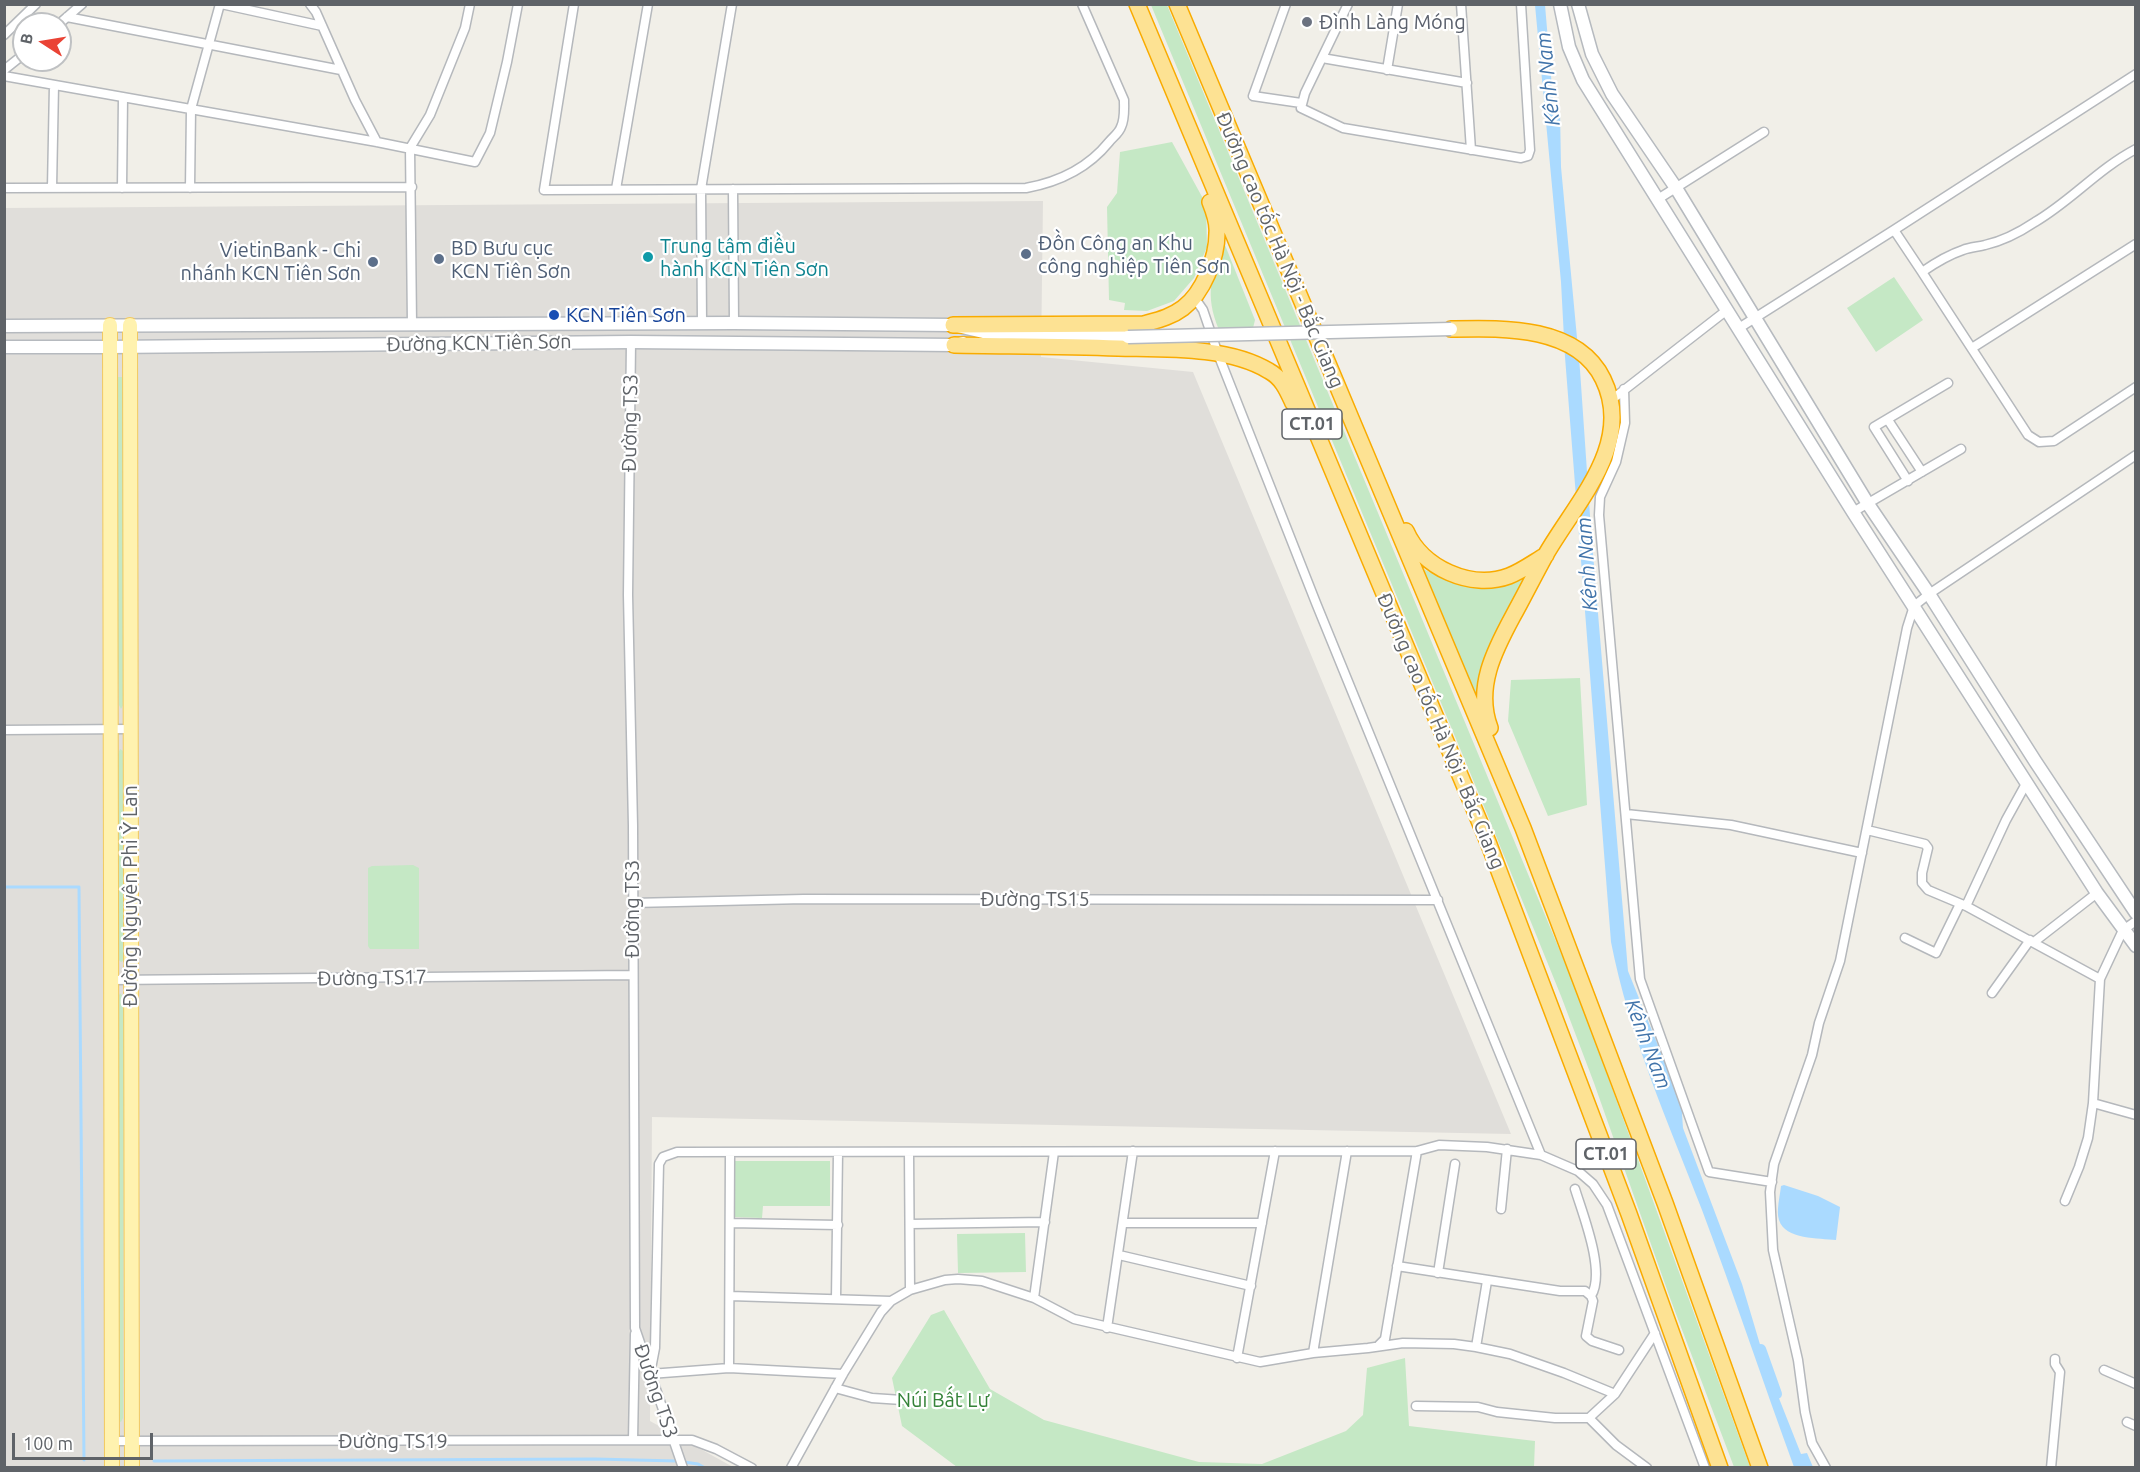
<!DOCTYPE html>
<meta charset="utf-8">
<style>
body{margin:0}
#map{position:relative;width:2140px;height:1472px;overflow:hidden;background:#f1efe8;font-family:Ubuntu,sans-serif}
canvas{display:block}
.frame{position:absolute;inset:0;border:6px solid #5f6368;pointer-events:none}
.north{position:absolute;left:12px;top:12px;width:60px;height:60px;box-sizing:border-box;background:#fff;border:2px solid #bfc1c3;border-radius:50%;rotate:282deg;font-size:16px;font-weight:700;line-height:24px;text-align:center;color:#5f6368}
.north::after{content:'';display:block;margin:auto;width:21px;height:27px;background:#ea4335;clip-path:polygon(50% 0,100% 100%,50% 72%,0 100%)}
.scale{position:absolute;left:12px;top:1433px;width:141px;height:27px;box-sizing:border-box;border:3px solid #5f6368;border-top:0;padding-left:8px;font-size:18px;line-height:21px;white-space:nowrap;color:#5f6368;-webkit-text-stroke:4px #fff;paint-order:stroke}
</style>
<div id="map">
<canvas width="2140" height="1472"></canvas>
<div class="frame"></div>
<div class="north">B</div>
<div class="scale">100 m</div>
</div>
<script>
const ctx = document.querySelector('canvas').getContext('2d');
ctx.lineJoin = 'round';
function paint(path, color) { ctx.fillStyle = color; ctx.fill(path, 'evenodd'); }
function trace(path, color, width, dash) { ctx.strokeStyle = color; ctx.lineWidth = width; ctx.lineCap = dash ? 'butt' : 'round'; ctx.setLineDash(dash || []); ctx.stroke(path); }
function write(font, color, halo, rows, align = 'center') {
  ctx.font = font + ' Ubuntu,sans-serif'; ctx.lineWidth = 4.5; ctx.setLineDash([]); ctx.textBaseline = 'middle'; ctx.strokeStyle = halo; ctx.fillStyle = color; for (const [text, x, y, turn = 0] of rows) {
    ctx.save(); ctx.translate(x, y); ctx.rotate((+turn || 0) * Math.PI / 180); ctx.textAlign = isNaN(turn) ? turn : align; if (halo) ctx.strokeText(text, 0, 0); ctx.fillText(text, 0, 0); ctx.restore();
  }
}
paint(new Path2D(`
 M1043,201l-2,156 152,15 318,762 -859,-17 -2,304 83,46h-728l-1,-1259z`), '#e0deda');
paint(new Path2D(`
 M1151,5h16l410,987 173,475h-16l-64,-169 -76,-215 -33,-87 -80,-197z
 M1172,142l34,62 1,43 -13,31 -20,23 -27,10 -23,-1 1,-7 -16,-3 -2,-93 10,-14 3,-41z
 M1223,240l32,80 -2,8 -34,2c-15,-37 -7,-53 4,-90z
 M1894,277l29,43 -47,32 -29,-44z
 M117,377h5l1,3 1,323 -3,6 -2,-4 -1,-36z
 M1418,566c44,24 61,28 110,12l-51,130z
 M1580,678l7,127 -39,11 -40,-95 3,-41z
 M120,749l3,2 1,209 -3,2 -3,-3v-205z
 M413,865l6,3v81h-49l-2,-3v-78l4,-2z
 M120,993l4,5 -1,420 -2,4 -4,-2 1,-422z
 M735,1161h95v45h-67l-1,12 -28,-1z
 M1025,1233l1,39 -68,1 -1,-39z
 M944,1310l46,79 54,31 155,42 63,2 84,-33 17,-16 4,-47 38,-10 4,68 126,15 -1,26h-577l-55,-41 -10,-48 39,-63z`), '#c5e8c5');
paint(new Path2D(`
 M1535,5h10l9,106h6l1,56 19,203 11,160 37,441 56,139 -2,4 1,14 59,156 25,84 34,86 6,-1 6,14h-19c-31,-85 -60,-172 -92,-257 -34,-88 -73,-175 -91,-268l-46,-585 -4,-75z
 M1784,1185l34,11 22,11 -4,33c-17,-2 -51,0 -57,-20 -3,-9 1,-24 2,-34z`), '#aadaff');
trace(new Path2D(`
 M4,887h75l5,573
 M154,1461l441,-2 82,2
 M684,1462l14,2 7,4`), '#aadaff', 3);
trace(new Path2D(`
 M1761,1349l16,45`), '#aadaff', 10);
const minor = new Path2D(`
 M221,4l101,22
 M310,4l6,8 39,88 22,42
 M574,4l-30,186 482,-2c33,-6 62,-20 83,-46 4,-5 10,-9 12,-15 4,-8 3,-18 3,-27l-42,-96
 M1286,4l-33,92 48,7
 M1348,4l-43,89 -4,15 42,20 178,30 7,-2 2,-6 -9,-146
 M1461,4l10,146
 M67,17l274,53
 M59,24l23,-20
 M4,35l32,-31
 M1322,58l145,25
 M4,70l20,-16
 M1387,70l11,-66
 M4,76l373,66 98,20 15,-29 17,-71 11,-58
 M2136,149c-38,20 -65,52 -101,73 -15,10 -32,19 -50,23 -7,2 -15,2 -22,5 -15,5 -28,13 -41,22l106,163 11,7 15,-1 82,-54
 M4,188l408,-1
 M52,188l2,-103
 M122,188l1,-91
 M190,188l1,-79 29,-105
 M616,189l32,-185
 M733,189l1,134
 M1658,199l106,-67
 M1894,230l28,42
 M1194,297l9,13 15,44 98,249 225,552
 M702,323l-1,-134 31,-185
 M412,324l-2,-176 20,-33 35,-87 5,-24
 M1739,328l155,-98 242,-156
 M631,342l-3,253 5,231 2,502 48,140
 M1972,348l164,-104
 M1624,389l1,34 -9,39 -16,35 -1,18 41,464 69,193 63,10
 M1610,401l117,-91
 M1888,420l34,52
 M1908,481l-34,-54 74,-44
 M1853,512l108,-63
 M4,730l126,-1
 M1626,814l105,11 131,28
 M1867,830l58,14 3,4 -6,25v10l6,7 38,16 134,73
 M633,903l171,-4 634,1
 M1966,906l40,-86 21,-38
 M1905,938l31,15 24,-49
 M2034,942l63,-49
 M112,980l520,-5
 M1992,993l38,-53
 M2093,1103l43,12
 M909,1152l1,138
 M1575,1189c8,26 31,83 16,107
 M2065,1201l14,-34 9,-29 5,-35 7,-124 23,-49 13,-9
 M1501,1209l6,-60
 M730,1223l108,2
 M1123,1223h139
 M910,1224l135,-2
 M1119,1255l132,31
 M1397,1266l163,25h25l6,5 2,5 -7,35 6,5 27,9
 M1438,1273l17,-109
 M730,1296l161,5
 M1034,1298l20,-146
 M836,1299l2,-146
 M1107,1328l26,-177
 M1379,1345l6,-6 32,-188
 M1476,1347l11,-66
 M1313,1353l34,-202
 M1237,1358l38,-207
 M729,1368l1,-215
 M2104,1370l32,14
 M843,1374l-114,-6 -79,6 5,-26 4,-184 4,-7 14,-5 740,-1 22,-6 48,2 54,8 37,16 15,13 14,21 98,263
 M835,1388l37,10 30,2
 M1416,1406l62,1 19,5 58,6h34l26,-24 40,-61
 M1589,1418l27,27 31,23
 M2127,1422l9,4
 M633,1440l2,-106
 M112,1441l580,-1 24,9 36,19
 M791,1468l52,-94 38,-62 10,-11 19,-11 35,-10 13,-1 24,2 52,17 40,21 186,43 53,-9 55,-5 35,-5 51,1 22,3 34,7 54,19 51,21
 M1826,1468l-14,-25 -7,-31 -7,-52 -25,-110 -3,-58 4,-28 38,-109 7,-32 21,-62 67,-333 7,-22 15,-12 207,-139
 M2051,1468l9,-96 -5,-8v-5`);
const secondary = new Path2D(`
 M1560,4l9,43 14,33 270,432 244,381 39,53
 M1578,4l14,50 20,40 64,94 192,316 61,90 106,167 101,152
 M4,326l730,-3 219,2 43,10 132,2
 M4,347h106l521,-5 323,3 9,-2`);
const primary = new Path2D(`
 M110,325l2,1143
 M130,325l2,1143`);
const motorway = new Path2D(`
 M1137,4l351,838 141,372 91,254
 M1177,4l346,824 142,375 95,265
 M953,325l191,-1c14,-4 27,-7 39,-16 20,-15 34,-50 34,-75 1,-10 -3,-21 -7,-31
 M1451,329c50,-1 126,-4 152,50 32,65 -28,124 -58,177 -11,20 -21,40 -32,60 -19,35 -38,72 -23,112
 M954,345c54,1 109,1 164,3 46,1 110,-2 151,23 13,7 18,19 24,32
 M1406,531c16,37 65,59 103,45 13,-5 25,-14 37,-21`);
trace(minor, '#b5b8bc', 11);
trace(secondary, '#b6babf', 15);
trace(primary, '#f2c960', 16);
trace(motorway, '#f9ab00', 18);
trace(minor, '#fff', 8);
trace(secondary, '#fff', 12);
trace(primary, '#fff2af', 14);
trace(motorway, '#fde293', 15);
const secondaryBridge = new Path2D(`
 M1128,337l323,-8`);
trace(secondaryBridge, '#b6babf', 15, []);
trace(secondaryBridge, '#fff', 12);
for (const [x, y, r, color] of [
 [1307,22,6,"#6b7280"],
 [1026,254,6,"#5c6f8a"],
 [648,257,6,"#0f9aa8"],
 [439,259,6,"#5c6f8a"],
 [373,262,6,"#5c6f8a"],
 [554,315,6,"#1a4fb4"]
]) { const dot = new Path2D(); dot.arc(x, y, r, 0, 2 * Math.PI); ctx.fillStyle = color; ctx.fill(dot); trace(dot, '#fff', 2); }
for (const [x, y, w] of [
 [1312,424,60],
 [1606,1154,60]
]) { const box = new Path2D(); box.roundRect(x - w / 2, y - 15, w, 30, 4.5); ctx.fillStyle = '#fff'; ctx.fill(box); trace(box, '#5f6368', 1.5); }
write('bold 18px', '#5f6368', null, [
 ["CT.01",1312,424],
 ["CT.01",1606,1154]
]);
write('20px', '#5b616d', '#fff', [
 ["Đình Làng Móng",1319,22]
], 'left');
write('20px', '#4e5e75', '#fff', [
 ["Đồn Công an Khu",1038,243],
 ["công nghiệp Tiên Sơn",1038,266],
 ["BD Bưu cục",451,248],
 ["KCN Tiên Sơn",451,271],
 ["VietinBank - Chi",361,250,"right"],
 ["nhánh KCN Tiên Sơn",361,273,"right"]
], 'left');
write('20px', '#0d838f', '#fff', [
 ["Trung tâm điều",660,246],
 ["hành KCN Tiên Sơn",660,269]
], 'left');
write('20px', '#5f6368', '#fff', [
 ["Đường cao tốc Hà Nội - Bắc Giang",1280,250,67],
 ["Đường KCN Tiên Sơn",479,343,-1],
 ["Đường TS3",630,423,-89],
 ["Đường cao tốc Hà Nội - Bắc Giang",1441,731,67],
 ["Đường Nguyên Phi Ỷ Lan",130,896,-90],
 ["Đường TS15",1035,899],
 ["Đường TS3",632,909,-90],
 ["Đường TS17",372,978,-1],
 ["Đường TS3",656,1391,71],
 ["Đường TS19",393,1441]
]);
write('20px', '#164399', '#fff', [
 ["KCN Tiên Sơn",566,315]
], 'left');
write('20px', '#348238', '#fff', [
 ["Núi Bất Lự",943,1400]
]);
write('italic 21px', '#4174aa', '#fff', [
 ["Kênh Nam",1548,79,-96],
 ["Kênh Nam",1587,564,-94],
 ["Kênh Nam",1648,1044,69]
]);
</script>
